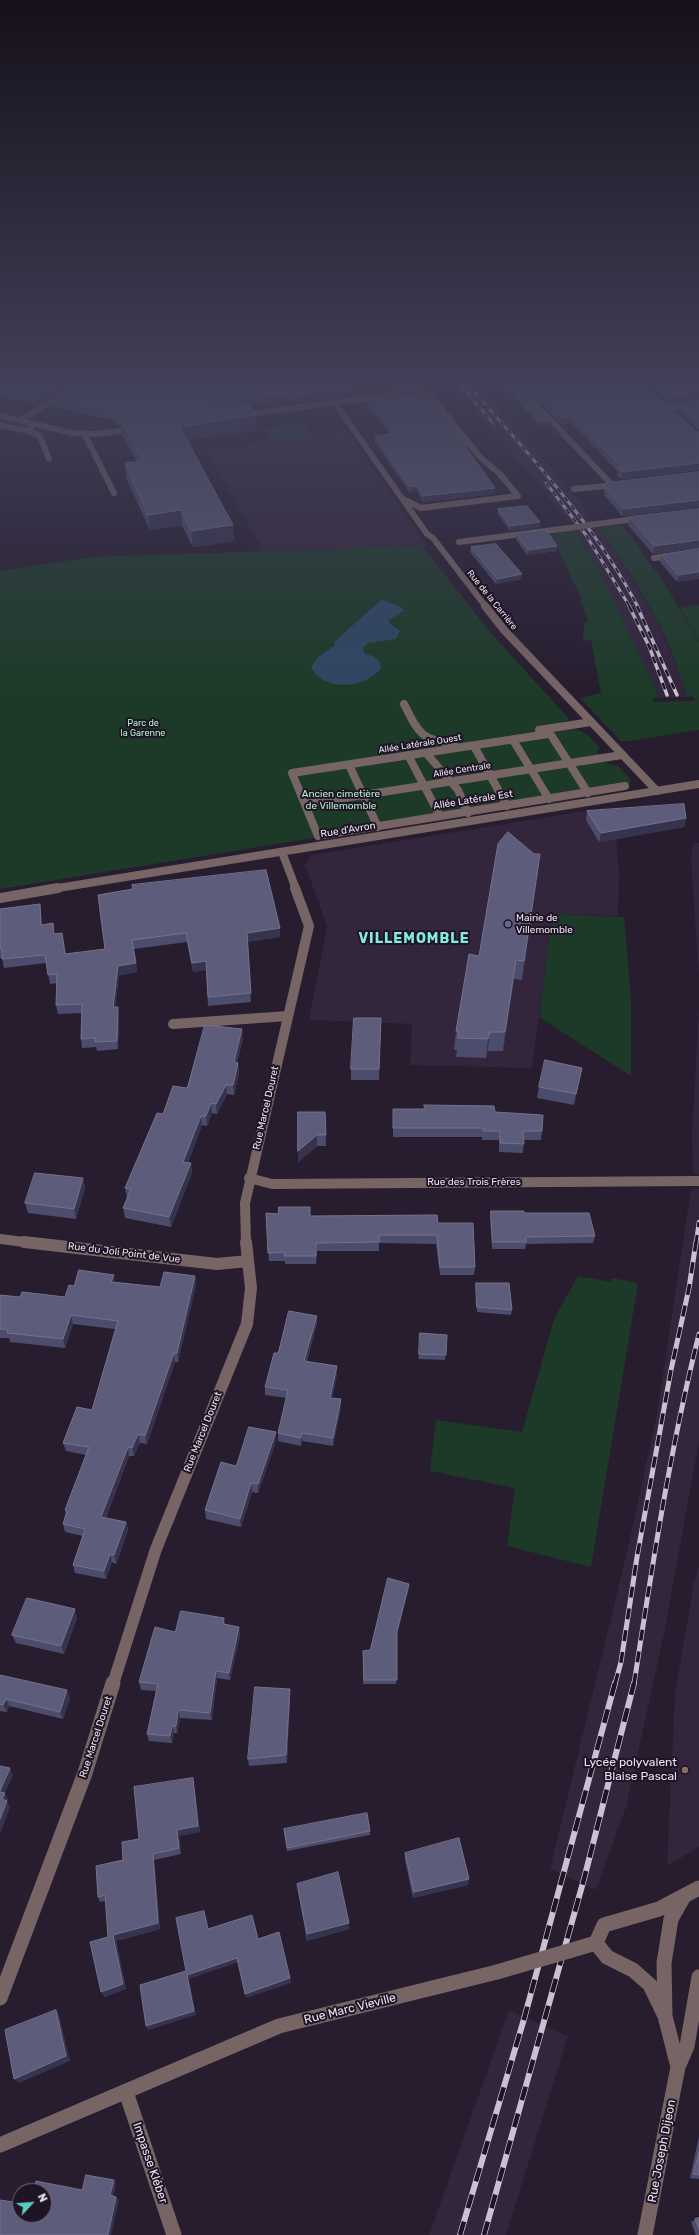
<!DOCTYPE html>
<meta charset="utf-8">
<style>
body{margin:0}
#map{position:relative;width:699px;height:2235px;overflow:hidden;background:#271d2f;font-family:Rubik,sans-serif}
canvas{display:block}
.north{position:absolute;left:12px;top:2183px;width:40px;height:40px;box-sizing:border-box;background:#1e1425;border:1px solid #706776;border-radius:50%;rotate:64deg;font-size:11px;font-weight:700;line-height:16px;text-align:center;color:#eae3f0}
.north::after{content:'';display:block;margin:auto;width:14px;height:18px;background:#58cec1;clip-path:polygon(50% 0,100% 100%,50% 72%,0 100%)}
</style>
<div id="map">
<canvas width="699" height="2235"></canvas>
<div class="north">N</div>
</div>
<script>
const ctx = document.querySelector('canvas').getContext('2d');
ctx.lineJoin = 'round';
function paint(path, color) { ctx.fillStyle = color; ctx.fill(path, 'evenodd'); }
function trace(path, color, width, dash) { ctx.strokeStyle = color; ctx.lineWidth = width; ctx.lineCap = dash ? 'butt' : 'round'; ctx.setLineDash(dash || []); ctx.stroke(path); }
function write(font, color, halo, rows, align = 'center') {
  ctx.font = font + ' Rubik,sans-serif'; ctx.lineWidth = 4; ctx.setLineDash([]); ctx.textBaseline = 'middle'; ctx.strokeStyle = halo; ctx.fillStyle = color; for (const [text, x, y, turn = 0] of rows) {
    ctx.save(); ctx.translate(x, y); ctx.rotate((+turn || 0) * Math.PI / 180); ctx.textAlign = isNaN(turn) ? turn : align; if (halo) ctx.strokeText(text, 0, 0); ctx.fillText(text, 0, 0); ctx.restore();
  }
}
paint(new Path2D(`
 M449,380h24l96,109 -24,3z
 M346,431l82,115 -165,5 -56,-101z
 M571,491l15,19 5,11 -21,2 -24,-29z
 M598,528l27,39 32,55 25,56 5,19 -27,1 -9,-17 -52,-111 -24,-40z
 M604,808l11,17 4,47 -1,44 -66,-2 -20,154 -122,-3 2,-41 -103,-4 18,-94 -22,-61 7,-10z
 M693,843h6v134l-8,-119z
 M699,1007v167h-6l-1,-38z
 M691,1189h8v252l-34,188 -39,178 -30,83 -46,-21 77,-317 30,-138z
 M699,1566v281l-32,19 8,-173 19,-110z
 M509,2010l59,26 -62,199h-77z`), '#32253c');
paint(new Path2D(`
 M304,423l10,12 -45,6 -7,-12z
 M622,525l41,56 36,61v88l-77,12 -42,-44 21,-5 -10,-53 -8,1 1,-18 4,-1 -9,-28 -26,-56 -4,-3 26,-5 24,40 61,128h-8l2,4 41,-1 -2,-5 -6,1c-14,-56 -54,-124 -89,-169z
 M428,546l-5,1 67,85 80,88 -10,2 6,8c18,-3 22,6 34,18l-3,4c5,8 11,14 21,14l13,14 -3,7 -628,102v-318l92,-14z
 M699,605v36l-19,-33z
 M552,914l72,3 7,84v75l-92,-59z
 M578,1276l33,6 1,-4 26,5 -47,284 -84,-21 8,-58 -85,-17 6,-51 86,12 32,-113z`), '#1d3a28');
paint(new Path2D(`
 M383,600l18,7 3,4 -15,9v3l11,8 -4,8 -28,4 -5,5 2,6 8,2 7,6 1,6c-15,21 -58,24 -70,-1l7,-10 17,-12 -1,-3 46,-41z`), '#2e4763');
trace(new Path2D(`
 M21,420l41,-25
 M84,433l30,60`), '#776464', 6);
trace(new Path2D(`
 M404,704c13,26 18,39 50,38
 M539,730l52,-8
 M513,740l36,59
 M474,746l33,60
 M426,753l32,37 10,23
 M408,755l32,61
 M349,765l29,62
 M305,804l317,-49
 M324,835l301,-49
 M318,836l-26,-63 256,-39 3,1 37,58`), '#776464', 8);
trace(new Path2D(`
 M173,1024l115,-8`), '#776464', 10);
trace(new Path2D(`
 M369,380l58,11 53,66 20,17 18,22
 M513,380l99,105
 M335,403l92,131 6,4 53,69
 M668,408l31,-5
 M241,415l149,-20 18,-7
 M0,416l72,17 26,1 38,-5
 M34,423l-5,8 11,5 9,23
 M0,425l29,6
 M574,489l42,-4
 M403,499l18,9 97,-12
 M597,524l45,-6
 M459,542l110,-14
 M654,558l45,-6`), '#776464', 6);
trace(new Path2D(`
 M485,606l19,24 153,161
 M282,852l14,37
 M52,889l647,-105`), '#776464', 8);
trace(new Path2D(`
 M0,898l58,-10
 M249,1178l23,6 427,-3
 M0,1239l32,4
 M246,1243l-1,-40 64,-277 -14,-38`), '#776464', 10);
trace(new Path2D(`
 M24,1242l193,22 31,-3
 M113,1684l43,-135 91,-225 4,-36 -5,-46`), '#776464', 12);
trace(new Path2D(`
 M0,1998l85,-225 28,-90
 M665,2016l-15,-31 -17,-15 -26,-13 -11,-14 8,-18 55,-16 40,-21
 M678,2067l-13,-51 -1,-53 7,-44 13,-23
 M126,2092l48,143
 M0,2145l279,-119 218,-54
 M645,2235l33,-168 9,-21 12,-69`), '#776464', 15);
const railFar4 = new Path2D(`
 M456,380l37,43
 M464,380c63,73 129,141 174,227
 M546,483l40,52 44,72`);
const railFar3 = new Path2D(`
 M629,606l20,40 18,49
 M637,606l40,89`);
const railFar2 = new Path2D(`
 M696,1243l3,-21`);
const railFar1 = new Path2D(`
 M615,1684l6,-22 16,-105 34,-187 18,-82 7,-46
 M634,1684c18,-117 36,-235 65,-350`);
const rail = new Path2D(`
 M460,2235l64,-216 91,-336
 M484,2235l100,-356 50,-196`);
trace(railFar4, '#cac2d0', 3);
trace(railFar3, '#cac2d0', 3.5);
trace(railFar2, '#cac2d0', 4.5);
trace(railFar1, '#cac2d0', 5);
trace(rail, '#cac2d0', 6);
trace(railFar4, '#1e1425', 2, [5.5]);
trace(railFar3, '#1e1425', 2.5, [7]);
trace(railFar2, '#1e1425', 3, [8]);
trace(railFar1, '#1e1425', 3.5, [11]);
trace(rail, '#1e1425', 4.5, [14]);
trace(new Path2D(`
 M569,528l28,-4`), '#776464', 6);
trace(new Path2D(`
 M497,1972l99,-29`), '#776464', 15);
paint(new Path2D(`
 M0,380h370v5l-12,9 -65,9 -1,-2 -42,6 5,23 -67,10 46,101 -41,6 -11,-22 -32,5 -24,-52 -1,-15 12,-1 -15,-27 -1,-9 -4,-2 -3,-4 -63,-13 -1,-8 30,-18h-4l-38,23 -38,-7z
 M502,380l48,46 -9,1 -39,-43z
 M520,380h119l58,52h2v38l-78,9 -4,-4 1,-3 -46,-49 -11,1 -41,-43z
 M644,380h55v19l-30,4z
 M368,400l99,49 28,39v6l-72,8 -5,-10 -8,1 -35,-51v-6l15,-2 -22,-28z
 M699,401v29l-21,-19 1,-7z
 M699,472v35l-77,9 -18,-21 1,-7h1l1,-5z
 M498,509l42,18 -30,4 -12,-17z
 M699,509v39l-46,6 -25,-29 2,-8z
 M516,534l41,12v5l-30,4 -11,-16z
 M471,547l51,27v5l-26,5 -26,-32z
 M699,549l-22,33 -17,-20 1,-7z
 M587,811l99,7 -2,9 -85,15 -13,-22z
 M538,873l-16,107 -8,-1 -11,72h-15l-2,7 -30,-1 1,-7h-3l2,-19 23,-75z
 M98,895l182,33v9l-33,5 4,60 -43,4 -2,-36 -13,2 -6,-30 -53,7 3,23 -18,3 -4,32 4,9 -1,33 -21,2 -1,-4 -14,1 -1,-9 1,-26 -24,1 -2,-9 1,-22 -7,1 -4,-21 -42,5 -2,-10h-2v-49l40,-5 1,9 1,11 13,10 7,-1 4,21 39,-5z
 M381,1018l-2,62h-28v-11z
 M243,1038l-6,25h1l1,10 -5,22 -7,-1 -10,20 -5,-1 -5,13 -5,-1 -14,38h3l1,10 -21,54 -46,-9 -2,-10 5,-10h-1l-2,-10 38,-74 24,-26z
 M582,1068l-8,37 -37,-7 2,-11z
 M393,1109l102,3 47,19 -1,9h-17l-1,13 -24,-1v-12h-17v-3h-89z
 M325,1112l1,34h-9l-19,16v-11z
 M83,1178l2,10 -9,31 -48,-6 -3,-10z
 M491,1211l33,2 71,23 -2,7 -67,1 -1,5h-33l-2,-31z
 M266,1213l45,3 127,7 37,44 -1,8h-34l-4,-31 -57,-1v8h-62l-1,13h-31v-3h-16z
 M195,1276l1,9 -18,77h-3l-28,82 -7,-1 -6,13h-5l-23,62 20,4 2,8 -12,34 -4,-2 -6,17 -31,-6 -2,-8 10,-29 -18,-4 -2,-8 3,-10 -1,-4 21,-55 -20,-4 -3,-8 29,-33 23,-81 -42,-5 -8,24 -55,-6 -1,-4h-9v-43l20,2h45l9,-11 41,-4 45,5z
 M476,1283l36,27 -1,5 -34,-3 -1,-24z
 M317,1316v8l-10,37 30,13 -5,24 9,1v8l-8,39 -31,-5 -1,5 -23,-5v-8l8,-35 -21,-3v-8l13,-34z
 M447,1335l-2,25 -27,-1 1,-5z
 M276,1441l-18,52 -6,-1 -11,35 -35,-8 -1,-9 31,-44z
 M409,1584v4l-12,46 -1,50h-33v-33l7,-1z
 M77,1618l-13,36 -48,-11 -4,-8z
 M224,1618l1,6 14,3 1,8 -10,45 -13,-2 -5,42 -32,-2 -3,15h-3l-2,10 -23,-2 -2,-7 9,-43 -15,-1 -2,-8 36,-50z
 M0,1675l70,23 -7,21 -54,-13 -2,6 -7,-1z
 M290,1697l-3,66 -38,3 -1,-7z
 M194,1785l6,47 -21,4 2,18 -27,6 6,69 -44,12 10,48 -22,8 4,-60 -2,-36 -6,1 -2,-5 25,-37 16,-21z
 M284,1829l86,2v4l-83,16z
 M405,1853l63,32 -55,13 -8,-38z
 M297,1884l52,39v6l-42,12 -9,-50z
 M699,2136v43l-9,-1z
 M699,2218v17h-3l-5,-13z`), '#4c4c6d');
paint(new Path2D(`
 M64,380h11l1,1 -38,23 -1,-8z
 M367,380h3v5l-12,9 -65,9v-7z
 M699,392l-1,7 -29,4 1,-7z
 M291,393l1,8 -48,7v2l-120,16 -1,-8 119,-18z
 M255,415v15l-74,11 -1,-14z
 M572,416v7l-11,1 1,-6z
 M550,421v5l-9,1v-5z
 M699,463l-1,7 -77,9 1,-7z
 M418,486v6l-8,1v-6z
 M495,488v6l-72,8v-6z
 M699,500l-1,7 -76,9 1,-7z
 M181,510l1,15 -32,5 -2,-15z
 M540,522v5l-30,4v-5z
 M233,525l1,16 -41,6 -2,-16z
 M699,540l-1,8 -45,6 1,-8z
 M557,546v5l-30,4 1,-5z
 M699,572v7l-22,3 1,-7z
 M522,574v5l-26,5 1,-5z
 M686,818l-2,9 -85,15 2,-9z
 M540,854l-2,19 -16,107 2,-19z
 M40,904l1,9 2,20 -2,-8z
 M280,928v9l-33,5v-9z
 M516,960l-2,19 -11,72 2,-19z
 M206,961v9l-13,2 -1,-9z
 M136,963l1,9 -18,3 -5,41 -1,-9 5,-41z
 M118,1007l1,9 -1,33 -1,-8z
 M242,1029l1,9 -9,34v-10z
 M490,1032l-2,19 -2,7 2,-19z
 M238,1063l1,10 -5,22 -1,-10z
 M582,1068l-2,10 -6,27 2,-11z
 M226,1085l1,9 -10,20 -1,-10z
 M211,1103l1,10 -5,13 -1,-10z
 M201,1116l1,9 -17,46 -2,-9z
 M317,1135v11l-19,16v-11z
 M191,1163l1,10 -21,54 -2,-10z
 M83,1178l2,10 -9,31 -2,-10z
 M316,1243l1,8 -1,13z
 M114,1275l1,9 -4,-2z
 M195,1276l1,9 -18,77 -1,-9z
 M71,1315l2,9 -8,24 -2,-9z
 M317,1316v8l-13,45v-8z
 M174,1353l1,9 -28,82 -2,-8z
 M337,1366v8l-7,32v-8z
 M341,1399v8l-8,39v-8z
 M276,1432v9l-18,52v-9z
 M302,1433v8l-1,5v-8z
 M138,1434l2,9 -6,13 -2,-8z
 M128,1447l1,9 -26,69 -2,-8z
 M251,1483l1,9 -11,35 -1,-8z
 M126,1522l2,8 -12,34 -2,-9z
 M110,1554l2,8 -6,17 -2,-8z
 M409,1584v4l-13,47 1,-4z
 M75,1609l2,9 -13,36 -3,-8z
 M239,1627l1,8 -10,45 -1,-7z
 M216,1671l1,7 -5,42 -2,-7z
 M290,1689v8l-3,66 -1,-8z
 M67,1690l3,8 -7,21 -3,-7z
 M6,1699l3,7 -2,6 -4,-7z
 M178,1710l2,8 -3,15 -1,-7z
 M172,1726l2,7 -2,10 -2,-7z
 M10,1768l3,7 -8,18 3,6 -1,3 3,5 -9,25 -1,-1v-12l2,-20 -2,-8z
 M193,1778l1,7 6,47 -21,4 2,18 -2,-6 -2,-18z
 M153,1854l1,6 6,69 -44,12 10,48 -22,8 -3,-5 12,-57z
 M469,1879l-1,6 -55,13 1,-6z
 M349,1923v6l-42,12v-7z
 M237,1958l2,4 -50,17 7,36 -48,15 -2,-4 41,-51z
 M290,1978l1,5 -45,15 -1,-4z
 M56,2010l3,5 11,46 -51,22 -5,-4z
 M114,2180l2,3 -3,15 -3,-3z
 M116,2197l3,3 -8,35h-3z`), '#36334e');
const building = new Path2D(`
 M0,380h64l-27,16 -37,-7z
 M80,380h287l-9,6 -65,10 -2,-3 -49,7 1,2 -120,16 -7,-1 -3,-5 -63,-13 30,-18z
 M502,380h10l38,41 -9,1z
 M526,380h113l58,52h2v31l-77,9 -4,-4 3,-1 -49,-51 -10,2z
 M652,380h47v12l-29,4z
 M424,394l14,15 29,37h-2l30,42 -72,8 -5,-10 -8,1 -35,-51 19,-3 -26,-33z
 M699,401v21l-20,-18z
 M248,404l7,11 -75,12 53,98 -42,6 -10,-21 -33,5 -23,-52 18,-2 -22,-41z
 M699,472v28l-76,9 -18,-21h6l-4,-5z
 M527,506l13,16 -30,4 -12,-17z
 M699,509v31l-45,6 -24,-29z
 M546,530l11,16 -29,4 -12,-16z
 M496,544l26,30 -25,5 -26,-32z
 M699,549v23l-21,3 -17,-20z
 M684,804l2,14 -85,15 -14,-22z
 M508,832l26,22h6l-16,107 -8,-1 -11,72h-15l-2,7 -30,-1 1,-7h-3l13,-77 10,2 19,-112z
 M266,870l14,58 -33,5 4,60 -43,4 -2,-36 -14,2 -6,-30 -54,7 4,23 -18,3 -5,41h5l-1,34 -22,1v-4l-14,1 1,-35 -26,1 1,-31 -9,1 -3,-20 -43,4v-10h-2v-40l40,-5 1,21 12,-2 1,11 8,-1 3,21 40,-5 -7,-54 35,-6 -1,-4z
 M354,1018h27l-2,51h-28z
 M205,1025l37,4 -8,33 4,1 -5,22h-7l-10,19 -5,-1 -5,13h-5l-18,46 8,1 -22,54 -46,-9 8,-19 -6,-1 32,-75 6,1 10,-28 14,2z
 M545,1060l37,8 -6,26 -37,-7z
 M424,1105l70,1 1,6 48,3 -1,16h-19l1,13 -24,-1v-12h-17v-3h-90v-19h32z
 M298,1112h27l1,23h-9l-19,16z
 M35,1173l48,5 -9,31 -49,-6z
 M279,1207h31v9l127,-1 1,8h35l2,44h-35l-3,-32h-58v7l-63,1v13h-32l1,-4 -17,1 -2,-40 12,1z
 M491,1211h33v2h65l6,23 -69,1v5h-33z
 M79,1270l35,5 -3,7 49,5 4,-15 31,4 -18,77h-3l-29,83 -7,-2 -6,14 -4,-1 -27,70 25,5 -12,33 -4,-1 -6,17 -31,-6 12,-36 -22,-5 4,-13 -2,-1 24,-63 -26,-4 14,-36 15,3 26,-89 -47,-6 -8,24 -56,-6 1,-3 -8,-1v-34l20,2 2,-5 43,5 4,-12 5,1z
 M476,1283h33l3,27 -35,-3z
 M289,1311l28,5 -13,45 33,5 -7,32 11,1 -8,39 -31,-5 -1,5 -23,-5 10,-43 -23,-3 9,-34h4z
 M420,1333l27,2 -1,20 -27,-1z
 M249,1427l27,5 -18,52 -7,-1 -11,36 -35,-9 16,-48 15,4z
 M388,1578l21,6 -12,47v49h-33l-1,-29 7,-1z
 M27,1598l48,11 -14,37 -49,-11z
 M181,1611l43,7 -1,6 16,3 -10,46 -13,-2 -6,42 -32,-3 -2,16h-4l-2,10 -23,-2 11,-50 -19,-2 16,-55 20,5z
 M0,1675l67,15 -7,22 -54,-13 -3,6 -3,-1z
 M255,1687l35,2 -4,66 -38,4z
 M0,1766l10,2 -10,23z
 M193,1778l5,48 -21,4 2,18 -26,6 5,69 -45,12 10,49 -22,8 -11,-50 18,-5 -3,-42 -7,2 -2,-31 27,-6 -1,-18 17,-3 -5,-52z
 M0,1792l5,1 -3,6 5,2 -7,18z
 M367,1813l3,18 -83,17 -3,-19z
 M459,1838l10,41 -55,13 -9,-39z
 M338,1872l11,51 -42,11 -10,-50z
 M204,1911l4,18 44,-14 6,24 21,-7 11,46 -45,16 -8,-36 -50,17 7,36 -48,15 -6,-41 46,-14 -10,-53z
 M56,2010l10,46 -52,23 -9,-49z
 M699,2152v23l-5,-1z
 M86,2175l28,5 -4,15 6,2 -8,38h-108v-35l20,3v12h24v-24h-11l3,-10 46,9z
 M699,2218v11l-4,-10z`);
paint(building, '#5d5d7b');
trace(building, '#73728d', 1);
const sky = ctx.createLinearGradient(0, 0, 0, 693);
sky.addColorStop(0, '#15101a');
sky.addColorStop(0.55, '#414058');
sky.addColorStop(1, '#41405800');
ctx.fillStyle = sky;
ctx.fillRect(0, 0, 699, 693);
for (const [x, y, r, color] of [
 [508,924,4,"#5c6f8a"],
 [685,1770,4,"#8d6e63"]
]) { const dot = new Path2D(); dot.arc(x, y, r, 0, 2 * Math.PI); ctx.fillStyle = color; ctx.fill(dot); trace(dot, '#1e1425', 1.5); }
write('9px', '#eae3f0', '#1e1425', [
 ["Rue de la Carrière",492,600,51],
 ["Allée Latérale Ouest",420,744,-9],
 ["Allée Centrale",462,770,-9]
]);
write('9px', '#b2f0c5', '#1e1425', [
 ["Parc de",143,723],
 ["la Garenne",143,733]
]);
write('10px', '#b2f0c5', '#1e1425', [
 ["Ancien cimetière",341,794],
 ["de Villemomble",341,806]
]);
write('10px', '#eae3f0', '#1e1425', [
 ["Allée Latérale Est",473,800,-9],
 ["Rue d'Avron",348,830,-9],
 ["Rue Marcel Douret",266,1108,-77],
 ["Rue des Trois Frères",474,1182],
 ["Rue du Joli Point de Vue",124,1253,7],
 ["Rue Marcel Douret",203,1432,-68],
 ["Rue Marcel Douret",96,1737,-72]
]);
write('10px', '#eae3f0', '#1e1425', [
 ["Mairie de",516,918],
 ["Villemomble",516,930]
], 'left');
write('12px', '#eae3f0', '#1e1425', [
 ["Lycée polyvalent",677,1763],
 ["Blaise Pascal",677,1777]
], 'right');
write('12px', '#eae3f0', '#1e1425', [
 ["Rue Marc Vieville",350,2009,-14],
 ["Rue Joseph Dijeon",662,2151,-79],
 ["Impasse Kléber",150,2163,71]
]);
ctx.letterSpacing = '1px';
write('bold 14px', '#83ecde', '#1e1425', [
 ["VILLEMOMBLE",414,939]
]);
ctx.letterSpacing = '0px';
</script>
